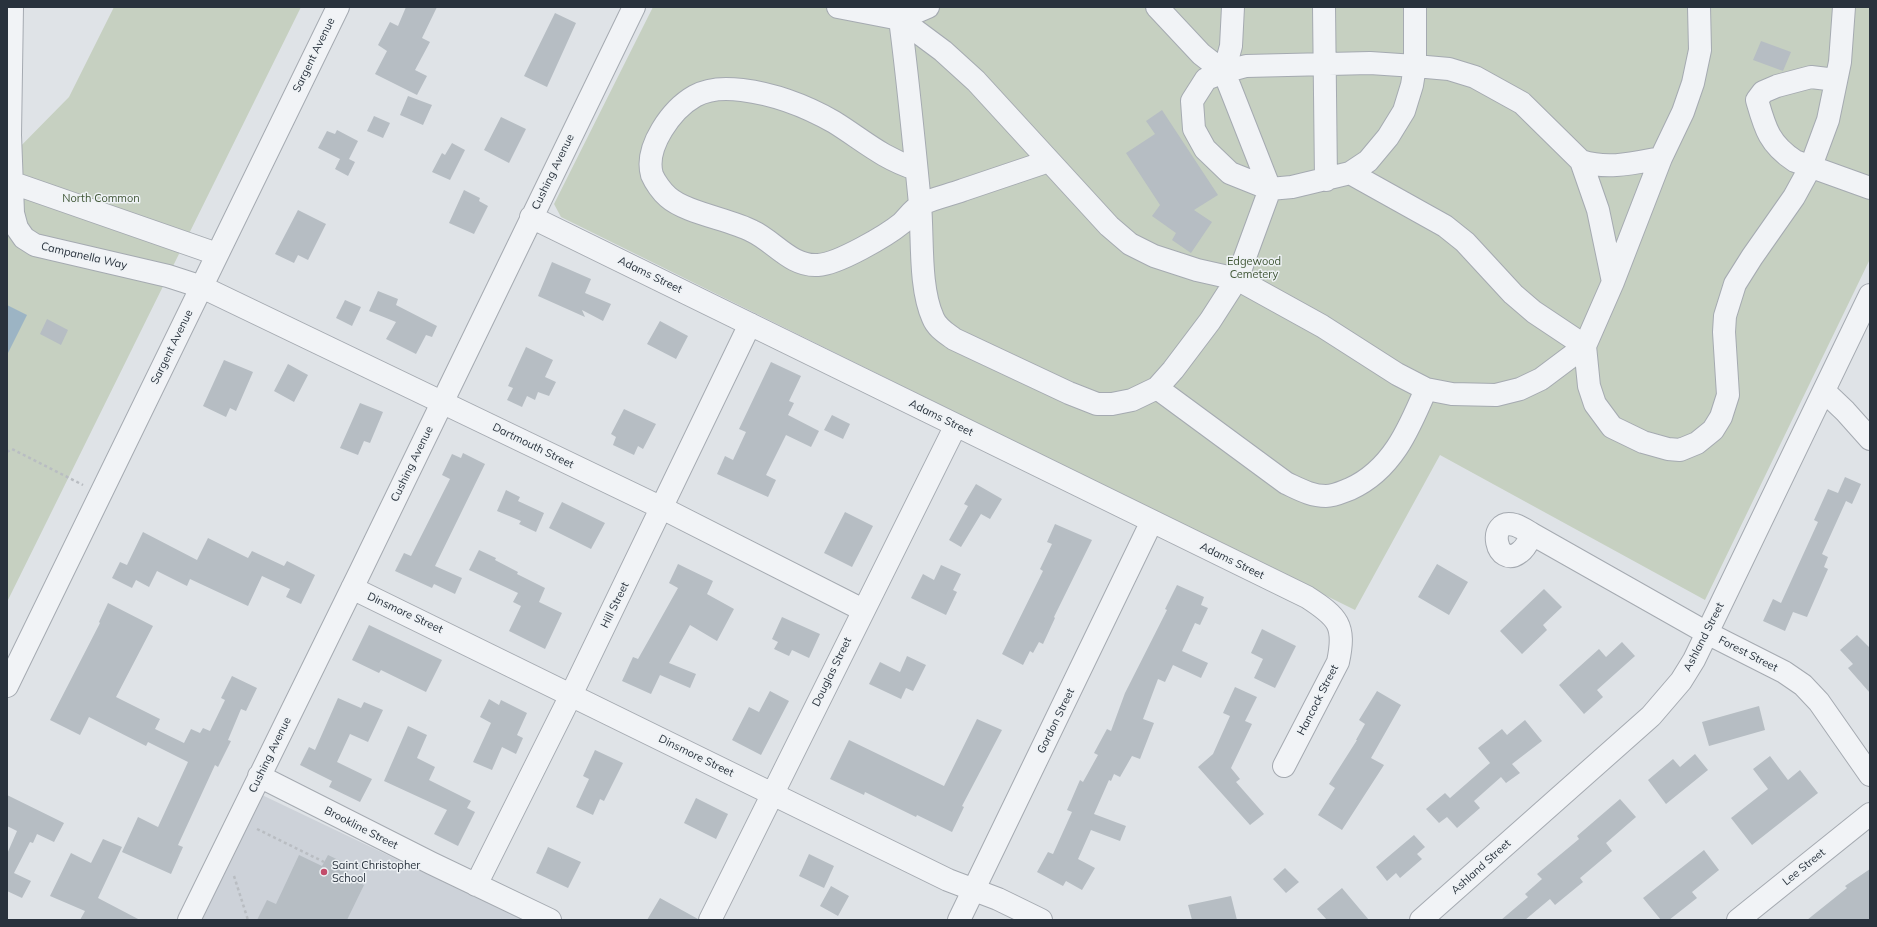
<!DOCTYPE html>
<style>
body{margin:0}
#map{position:relative;width:1877px;height:927px;overflow:hidden;background:#dfe3e7;font-family:Mulish,sans-serif}
canvas{display:block}
.frame{position:absolute;inset:0;border:8px solid #29323d;pointer-events:none}
</style>
<div id="map">
<canvas width="1877" height="927"></canvas>
<div class="frame"></div>
</div>
<script>
const ctx = document.querySelector('canvas').getContext('2d');
ctx.lineJoin = 'round';
function paint(path, color) { ctx.fillStyle = color; ctx.fill(path, 'evenodd'); }
function trace(path, color, width, dash) { ctx.strokeStyle = color; ctx.lineWidth = width; ctx.lineCap = dash ? 'butt' : 'round'; ctx.setLineDash(dash || []); ctx.stroke(path); }
function write(font, color, halo, rows, align = 'center') {
  ctx.font = font + ' Mulish,sans-serif'; ctx.lineWidth = 3; ctx.setLineDash([]); ctx.textBaseline = 'middle'; ctx.strokeStyle = halo; ctx.fillStyle = color; for (const [text, x, y, turn = 0] of rows) {
    ctx.save(); ctx.translate(x, y); ctx.rotate((+turn || 0) * Math.PI / 180); ctx.textAlign = isNaN(turn) ? turn : align; if (halo) ctx.strokeText(text, 0, 0); ctx.fillText(text, 0, 0); ctx.restore();
  }
}
paint(new Path2D(`
 M262,795l262,125h-322z`), '#cdd2d9');
paint(new Path2D(`
 M114,7h187l-294,595v-442l62,-63z
 M653,7h1217v252l-165,341 -265,-145 -85,155 -794,-393 -7,-13z`), '#c6d0c1');
paint(new Path2D(`
 M7,305l20,10 -20,40z`), '#9cb4c4');
paint(new Path2D(`
 M406,7h31l-15,31 8,4 -15,28 12,6 -10,19 -42,-21 12,-23 -9,-6 12,-23 8,4z
 M555,13l21,10 -29,64 -23,-11z
 M1761,41l30,11 -8,19 -30,-11z
 M408,96l24,9 -9,20 -23,-10z
 M1162,110l56,85 -24,15 18,12 -21,31 -19,-13 4,-7 -24,-17 8,-11 -34,-52 29,-19 -9,-13z
 M374,116l16,7 -7,15 -16,-7z
 M501,117l25,12 -17,34 -25,-13z
 M337,130l21,11 -9,18 6,3 -7,14 -13,-7 5,-10 -22,-11 9,-17 8,3z
 M452,143l13,7 -15,30 -18,-8 10,-19 3,2z
 M464,190l16,8 -1,3 9,5 -14,28 -25,-11z
 M298,210l28,14 -18,36 -10,-5 -4,8 -19,-9z
 M552,262l39,17 -6,14 26,11 -8,17 -21,-11 3,7 -47,-21z
 M378,291l20,8 -2,6 41,21 -5,11 -6,-2 -10,19 -30,-15 10,-17 -27,-11z
 M345,300l16,7 -9,19 -16,-8z
 M47,319l21,11 -7,15 -21,-11z
 M660,321l28,15 -12,23 -29,-15z
 M526,347l27,13 -8,17 11,5 -7,14 -11,-4 -3,8 -8,-4 -5,11 -15,-7 6,-12 -5,-2z
 M224,360l29,12 -17,39 -6,-3 -4,9 -23,-11z
 M771,362l30,14 -12,25 5,2 -6,12 31,16 -8,16 -25,-12 -20,40 10,5 -8,17 -51,-23 8,-18 8,4 13,-28 -7,-3z
 M288,364l20,11 -14,27 -20,-11z
 M360,403l23,9 -13,31 -6,-2 -6,14 -18,-7z
 M624,409l32,15 -13,25 -5,-3 -4,9 -21,-10 3,-8 -5,-3z
 M832,415l18,9 -7,15 -19,-9z
 M463,453l22,11 -50,102 27,12 -7,16 -21,-10 -2,4 -37,-17 9,-18 7,3 39,-77 -8,-4 10,-21 9,4z
 M1845,477l16,7 -9,20 -6,-3 -24,53 6,3 -4,10 4,2 -21,48 -14,-5 -8,19 -22,-10 10,-22 8,4 37,-81 -4,-2 14,-31 10,4z
 M976,484l26,15 -12,20 -9,-5 -20,33 -12,-7 19,-34 -4,-2z
 M506,490l14,7 -2,4 26,12 -8,19 -17,-8 2,-3 -24,-10z
 M562,502l43,21 -14,26 -42,-21z
 M845,512l28,14 -21,41 -28,-14z
 M1055,524l37,16 -38,77 1,1 -12,26 -4,-2 -6,11 -3,-2 -7,14 -21,-11 41,-83 -3,-2 12,-25 -5,-2z
 M143,532l54,28 11,-22 40,20 4,-7 32,15 3,-5 28,14 -14,29 -15,-7 4,-8 -28,-13 -14,30 -58,-27 -3,7 -30,-15 -8,16 -13,-7 -4,8 -20,-10 8,-16 7,3z
 M479,550l17,8 -1,2 23,12 -1,2 28,14 -6,14 23,11 -17,36 -36,-18 12,-25 -8,-4 5,-9 -49,-23z
 M678,564l35,17 -6,13 27,15 -17,32 -27,-16 -21,38 27,11 -6,14 -30,-13 -9,19 -29,-13 11,-24 5,2 40,-71 -9,-5z
 M1437,564l31,18 -19,33 -31,-18z
 M941,565l20,9 -8,16 4,2 -11,23 -35,-17 12,-24 11,6z
 M1177,585l27,12 -3,8 7,3 -8,17 -5,-2 -13,28 26,12 -7,15 -28,-13 -8,17 -7,-3 -15,40 11,4 -14,36 -8,-3 -12,21 -6,-3 -3,7 -2,-1 -15,34 32,12 -6,15 -29,-11 -13,29 17,9 -13,22 -16,-9 -3,5 -26,-14 11,-20 5,2 19,-42 -5,-2 13,-30 3,2 15,-27 -4,-2 13,-24 4,2 14,-38 42,-83 -2,-1z
 M1544,589l18,18 -19,18 4,5 -25,24 -22,-23z
 M108,603l45,23 -37,71 44,22 -5,10 29,14 7,-14 9,4 3,-5 7,3 15,-31 -4,-2 11,-22 25,12 -11,23 -5,-2 -13,31 3,1 -13,26 -3,-2 -37,80 5,2 -12,27 -49,-22 16,-35 20,10 30,-65 -40,-20 -2,4 -57,-29 -9,18 -30,-15 50,-97 -1,-1z
 M782,617l38,17 -11,24 -17,-8 -3,6 -15,-7 4,-7 -6,-3z
 M369,625l73,35 -16,32 -45,-22 -2,3 -27,-13z
 M1262,629l34,17 -21,42 -21,-10 9,-19 -12,-6z
 M1857,635l13,13v45l-22,-25 5,-4 -13,-14z
 M1622,642l13,14 -38,34 6,7 -19,17 -25,-29 40,-36 7,8z
 M907,656l19,9 -13,26 -7,-3 -5,11 -32,-15 11,-22 20,10z
 M1235,687l22,10 -12,24 7,3 -21,44 9,11 -4,3 28,32 -14,11 -52,-58 15,-13 17,-38 -7,-3z
 M770,691l19,10 -28,54 -29,-15 17,-33 10,5z
 M1377,691l24,14 -30,53 13,7 -42,65 -24,-15 17,-27 -6,-4 28,-44h-1l9,-16 -6,-4z
 M338,698l23,10 3,-6 19,8 -15,32 -18,-8 -13,28 35,17 -12,23 -31,-15 3,-6 -32,-16 9,-18 6,3z
 M489,699l10,6 2,-5 26,13 -10,22 6,3 -7,16 -14,-7 -10,23 -19,-8 18,-39 -11,-6z
 M1759,706l6,24 -56,16 -7,-24z
 M977,719l25,11 -40,76 2,1 -12,25 -35,-17 -1,2 -51,-25 -1,3 -34,-16 19,-39 95,46z
 M1525,720l17,21 -30,23 8,9 -14,10 -5,-6 -27,24 6,7 -23,20 -10,-11 -8,6 -13,-14 19,-16 5,5 40,-35 -12,-15 24,-19 5,6z
 M408,726l19,9 -10,23 18,9 -6,13 42,21 -4,7 8,4 -17,34 -24,-12 13,-24 -63,-29z
 M595,750l28,13 -19,38 -4,-2 -7,16 -17,-8 13,-28 -6,-3z
 M1695,754l13,16 -42,34 -18,-24 25,-21 7,8z
 M1770,756l18,24 12,-10 18,23 -66,52 -21,-27 37,-29 -15,-20z
 M7,795l57,28 -10,19 -17,-8 -4,9 -3,-1 -16,31 17,8 -9,17 -15,-7v-37l10,-23 -10,-5z
 M696,798l32,16 -12,25 -32,-16z
 M1620,799l16,18 -30,26 6,8 -32,27 3,4 -28,23 -5,-6 -25,21h-24l27,-23 -3,-3 17,-15 -5,-5 42,-35 -2,-3z
 M1414,835l11,12 -8,7 5,5 -22,19 -4,-5 -9,8 -11,-14z
 M103,839l19,8 -24,51 42,22h-60l5,-9 -35,-15 21,-43 20,10z
 M548,847l33,15 -13,26 -32,-15z
 M1704,850l15,20 -27,22 5,6 -28,22h-8l-18,-22z
 M809,854l25,12 -10,22 -25,-12z
 M299,855l23,11 6,-11 23,11 -5,10 18,9 -17,35h-90l10,-20 9,4z
 M1285,868l14,14 -13,11 -13,-14z
 M1870,869v51h-63l40,-32 -2,-2z
 M831,886l18,10 -11,20 -18,-10z
 M1342,888l27,32h-42l-10,-11z
 M1231,896l6,24h-45l-4,-15z
 M660,898l38,21v1h-51z`), '#b6bdc3');
const minor = new Path2D(`
 M12,7l-2,128 3,78 4,15 7,10 11,7 133,31 34,11 460,221 201,102
 M838,7l62,12 43,32 33,30 133,145 21,18 24,12 43,14 40,9 85,47 75,48 29,15 26,5 44,1 24,-6 21,-10 44,-33 28,-64 48,-124 22,-46 10,-29 7,-33 -1,-43
 M928,7l-28,12c8,61 14,123 20,185 3,34 -1,83 13,114 4,10 13,15 21,21l115,54 28,11h15l20,-4 25,-12 16,-18 37,-49 27,-42 33,-90 -46,-117 -23,-18 -44,-47
 M1324,7l2,173
 M1415,7v59l-3,19 -8,26 -16,26 -20,24 -18,12 -58,14 -22,2 -40,-16 -25,-24 -11,-20 -2,-28 14,-22 18,-7 22,-6 124,-3 45,3 34,3 26,8 47,26 59,58c27,9 53,2 80,-3
 M1224,72l7,-26 2,-39
 M1836,80l-25,-3 -34,9 -14,6 -6,8c8,28 12,44 38,61l75,27
 M1581,161l17,49 15,72
 M916,169c-34,-11 -53,-29 -82,-47 -28,-16 -60,-28 -92,-32 -15,-2 -33,-2 -47,6 -23,13 -51,51 -43,79 3,7 10,17 16,22 18,16 61,22 84,34 22,10 39,36 66,34 20,-1 68,-29 84,-42 6,-6 12,-15 20,-19 12,-6 28,-9 41,-14 29,-10 57,-19 86,-29
 M1350,173l95,53 20,16 48,52 21,18 51,34 4,40 6,18 17,23 31,15 25,7 12,1 17,-7 16,-13 8,-13 7,-22 -4,-63 1,-16 10,-32 17,-27 42,-60 17,-31 17,-46 12,-58 4,-55
 M13,183l204,71
 M531,217l776,380c31,20 39,28 31,65l-54,104
 M1157,388l129,95c13,6 25,13 40,13 8,0 16,-4 24,-7 42,-19 59,-60 76,-100
 M1824,391l21,20 25,28
 M1532,534c-3,6 -6,14 -12,18 -24,19 -35,-35 -5,-27 6,2 12,6 17,9l175,99 77,39 19,13 16,17 51,73
 M352,588c200,96 398,194 596,292l50,19 43,21
 M7,686l331,-679
 M259,776l172,87 119,57
 M476,885l95,-190 179,-371
 M189,920l172,-350 273,-563
 M710,920l246,-495
 M959,920l193,-399
 M1421,920l230,-204 30,-35 13,-21 176,-365
 M1738,920l132,-106`);
trace(minor, '#a5aab1', 24);
trace(new Path2D(`
 M7,452l5,-3 71,36
 M257,829l67,33
 M234,876l14,44`), '#b9bdc2', 2.5, [3, 3]);
trace(minor, '#f1f3f6', 22);
for (const [x, y, r, color] of [
 [324,872,4,"#c34d6b"]
]) { const dot = new Path2D(); dot.arc(x, y, r, 0, 2 * Math.PI); ctx.fillStyle = color; ctx.fill(dot); trace(dot, '#eef2f5', 1.5); }
write('11px', '#29323d', '#eef2f5', [
 ["Sargent Avenue",314,55,-64],
 ["Cushing Avenue",553,172,-64],
 ["Campanella Way",84,256,13],
 ["Adams Street",650,275,26],
 ["Sargent Avenue",172,347,-64],
 ["Adams Street",941,418,26],
 ["Dartmouth Street",533,446,26],
 ["Cushing Avenue",412,464,-64],
 ["Adams Street",1232,561,26],
 ["Hill Street",615,605,-64],
 ["Dinsmore Street",405,613,25],
 ["Ashland Street",1704,637,-63],
 ["Forest Street",1748,654,27],
 ["Douglas Street",832,672,-64],
 ["Hancock Street",1318,700,-63],
 ["Gordon Street",1056,721,-64],
 ["Cushing Avenue",270,755,-64],
 ["Dinsmore Street",696,756,26],
 ["Brookline Street",361,828,27],
 ["Ashland Street",1481,867,-42],
 ["Lee Street",1804,867,-39]
]);
write('11px', '#415737', '#eef2f5', [
 ["North Common",101,199],
 ["Edgewood",1254,262],
 ["Cemetery",1254,275]
]);
write('11px', '#29323d', '#eef2f5', [
 ["Saint Christopher",332,866],
 ["School",332,879]
], 'left');
</script>
